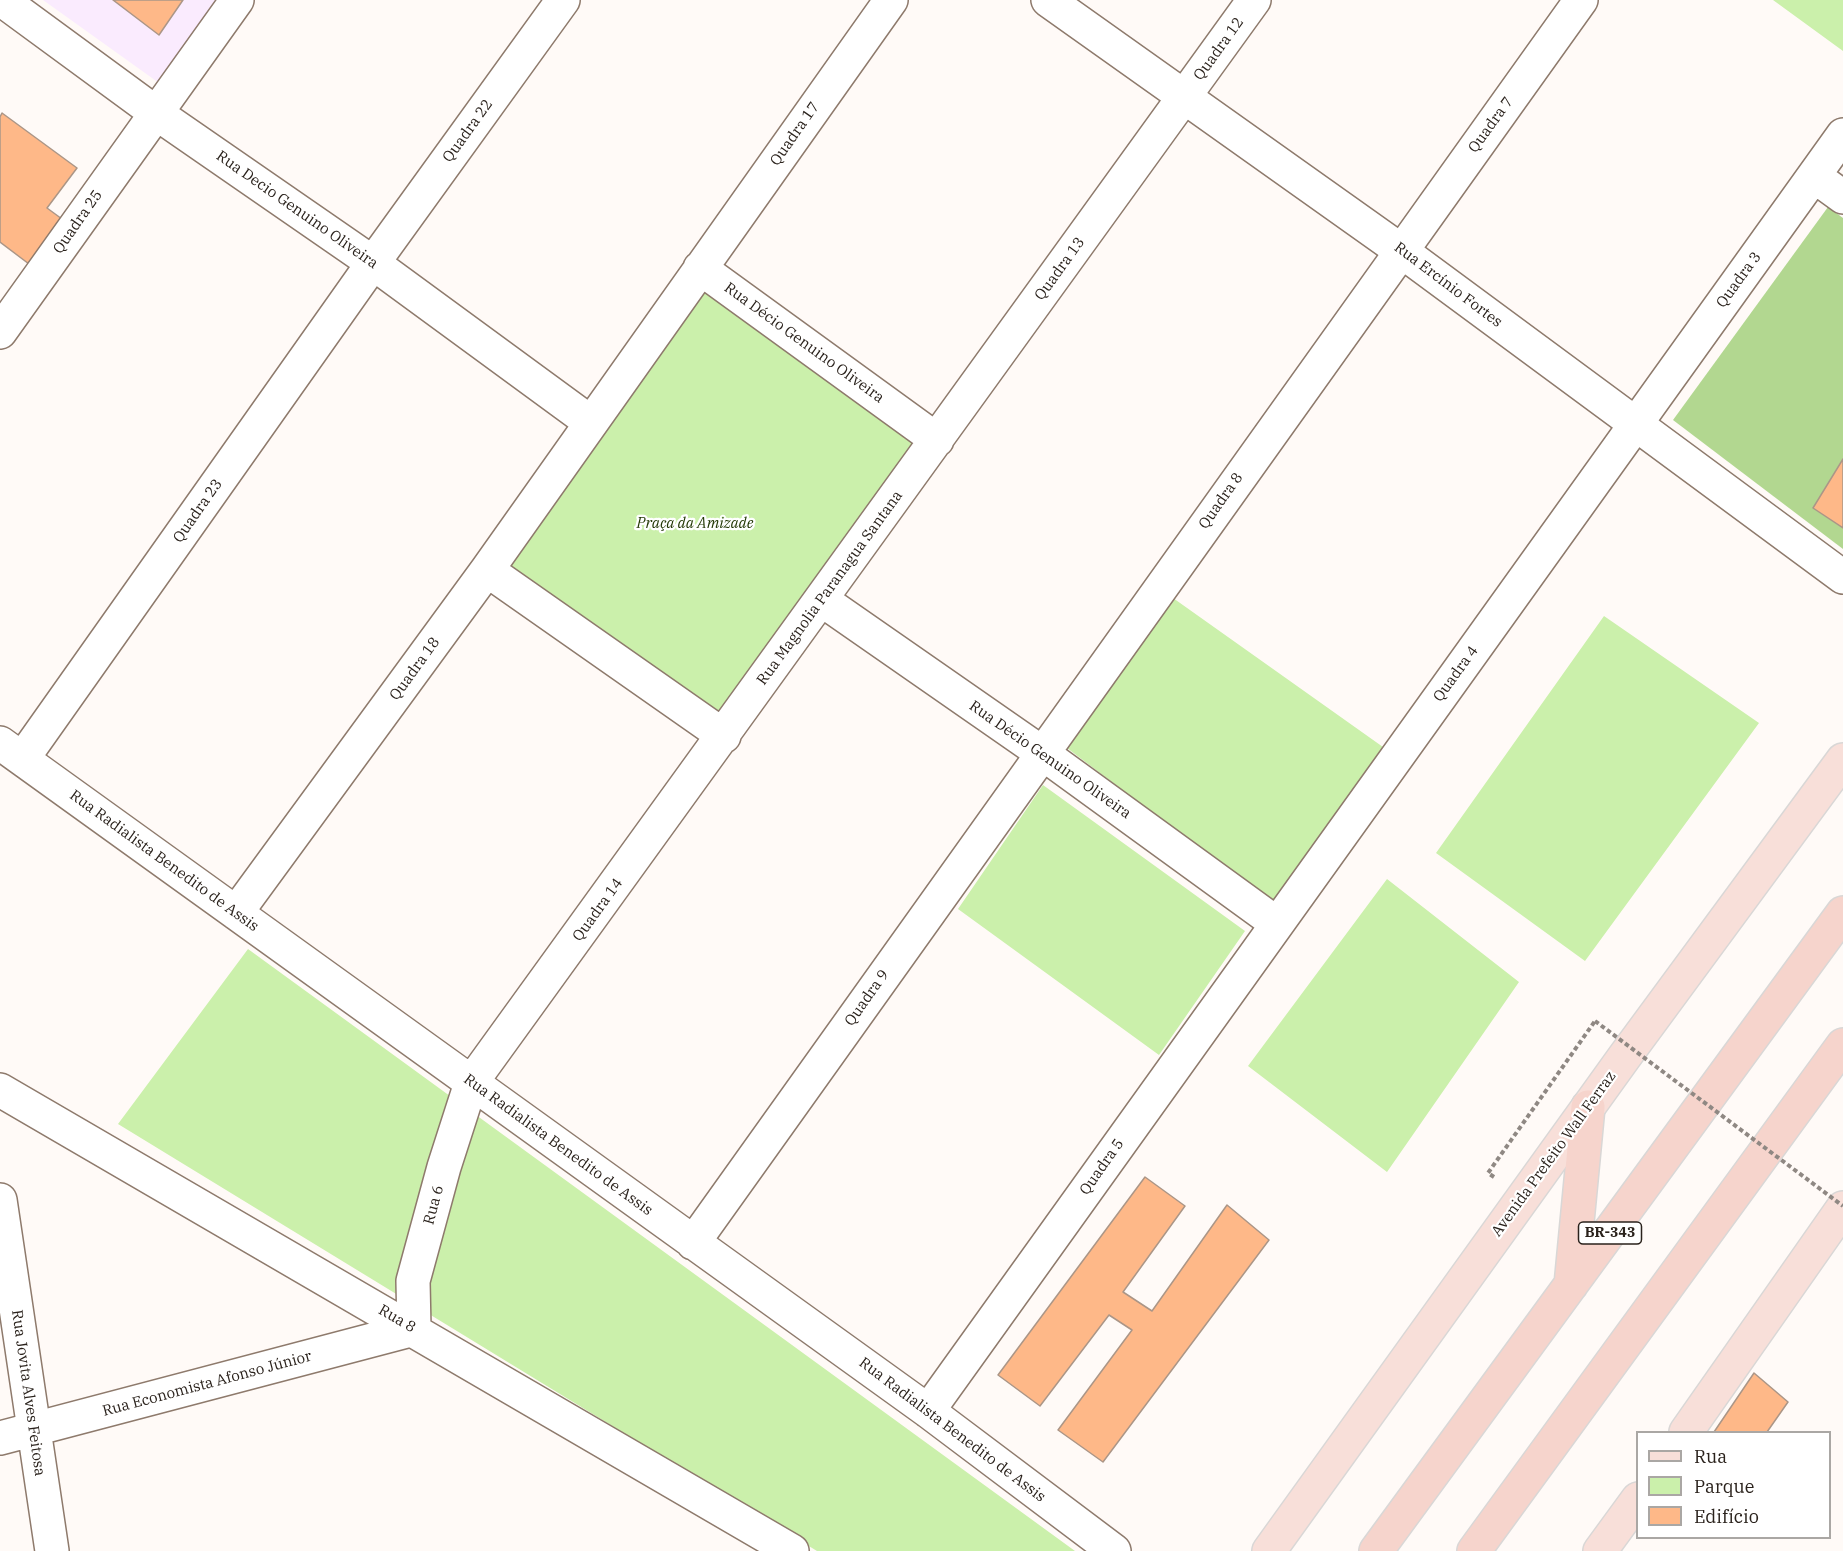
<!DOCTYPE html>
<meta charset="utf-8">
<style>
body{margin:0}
#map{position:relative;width:1843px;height:1551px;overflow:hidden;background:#fffaf7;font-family:"IBM Plex Serif",serif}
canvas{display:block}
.legend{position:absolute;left:1636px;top:1431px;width:195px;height:108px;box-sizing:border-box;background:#fff;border:2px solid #aaa7a4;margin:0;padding:8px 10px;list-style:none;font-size:18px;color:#2a221c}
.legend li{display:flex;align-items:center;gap:12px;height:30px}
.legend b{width:30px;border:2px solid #aaa7a4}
</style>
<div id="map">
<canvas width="1843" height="1551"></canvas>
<ul class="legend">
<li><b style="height:8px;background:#f8dfd9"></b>Rua</li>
<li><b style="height:16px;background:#cbf0ab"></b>Parque</li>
<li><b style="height:16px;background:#feb888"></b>Edifício</li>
</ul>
</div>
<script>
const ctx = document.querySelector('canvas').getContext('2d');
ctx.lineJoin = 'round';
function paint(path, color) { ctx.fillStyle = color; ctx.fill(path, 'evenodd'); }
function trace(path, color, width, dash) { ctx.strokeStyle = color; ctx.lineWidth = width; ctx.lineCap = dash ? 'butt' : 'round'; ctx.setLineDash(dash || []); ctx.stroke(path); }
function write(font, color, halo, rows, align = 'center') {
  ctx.font = font + ' "IBM Plex Serif",serif'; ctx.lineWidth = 4.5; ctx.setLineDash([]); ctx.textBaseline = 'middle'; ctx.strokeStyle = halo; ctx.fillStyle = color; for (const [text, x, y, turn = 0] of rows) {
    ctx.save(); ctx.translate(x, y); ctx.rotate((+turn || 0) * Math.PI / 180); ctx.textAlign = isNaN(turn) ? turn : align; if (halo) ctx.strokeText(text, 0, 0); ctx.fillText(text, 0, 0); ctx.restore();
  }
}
paint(new Path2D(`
 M43,0h174l-58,83z`), '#faebfe');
paint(new Path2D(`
 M1773,0h70v51z
 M703,286l213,156 -196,281 -219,-158z
 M1173,598l210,149 -112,156 -204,-155z
 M1604,616l155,107 -174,238 -149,-108z
 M1043,785l202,146 -86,124 -201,-146z
 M1387,879l132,103 -132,190 -139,-106z
 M248,949l827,602h-258l-699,-427z`), '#cbf0ab');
paint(new Path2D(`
 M1828,207l15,11v331l-170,-129z`), '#b2d790');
const building = new Path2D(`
 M113,0h70l-24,35z
 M2,113l75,55 -30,40 15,11 -33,45 -29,-22v-125z
 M1843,459v69l-30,-20z
 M1145,1177l40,29 -62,86 29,19 75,-106 42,35 -166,222 -45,-32 74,-100 -23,-15 -69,91 -42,-31z
 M1754,1373l34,29 -21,30h-53z`);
paint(building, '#feb888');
trace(building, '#ab9687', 1.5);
const minor = new Path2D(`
 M2,0l154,113 217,150 217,159
 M1814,176l29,21
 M700,268l237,172
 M0,332l237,-332
 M487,570l237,166
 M822,600l220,153 234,170
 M0,743l928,668 186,140
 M23,758l350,-495 190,-263
 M236,913l251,-343 404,-570
 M0,1090l792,461
 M0,1200l52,351
 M693,1243l888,-1243
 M928,1411l915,-1276
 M0,1438l414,-109 -1,-48 31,-114 27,-84 783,-1083`);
const tertiary = new Path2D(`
 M1048,0l352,250 443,327`);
const primary = new Path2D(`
 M1686,1432l157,-224
 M1269,1551l356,-495 218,-296
 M1600,1551l38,-52`);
const trunk = new Path2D(`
 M1571,1285l17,-178
 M1376,1551l467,-638
 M1474,1551l369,-506`);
trace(minor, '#8e7a6c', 36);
trace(tertiary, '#8e7a6c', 36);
trace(primary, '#d9d7d6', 36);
trace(trunk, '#d9d7d6', 36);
trace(new Path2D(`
 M1494,1177l-6,-4 107,-152`), '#8f8883', 4, [4.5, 3]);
trace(minor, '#fff', 33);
trace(tertiary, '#fff', 33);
trace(primary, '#f8dfd9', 33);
trace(trunk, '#f6d4cc', 33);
trace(new Path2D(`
 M1595,1021l248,185`), '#8f8883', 4, [4.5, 3]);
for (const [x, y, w] of [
 [1610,1233,63]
]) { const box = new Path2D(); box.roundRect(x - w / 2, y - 11, w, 22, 4.5); ctx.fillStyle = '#fff'; ctx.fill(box); trace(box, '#2a221c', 1.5); }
write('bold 14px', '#2a221c', null, [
 ["BR-343",1610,1233]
]);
write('15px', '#2a221c', '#fff', [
 ["Quadra 12",1219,49,-54],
 ["Quadra 7",1491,125,-54],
 ["Quadra 22",468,131,-54],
 ["Quadra 17",795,134,-55],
 ["Rua Decio Genuino Oliveira",297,210,35],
 ["Quadra 25",78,222,-55],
 ["Quadra 13",1060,269,-54],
 ["Quadra 3",1739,280,-54],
 ["Rua Ercínio Fortes",1448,285,37],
 ["Rua Décio Genuino Oliveira",804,343,36],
 ["Quadra 8",1221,501,-55],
 ["Quadra 23",198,511,-55],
 ["Rua Magnolia Paranagua Santana",830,588,-54],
 ["Quadra 18",415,669,-54],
 ["Quadra 4",1456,674,-54],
 ["Rua Décio Genuino Oliveira",1050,760,35],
 ["Rua Radialista Benedito de Assis",164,861,36],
 ["Quadra 14",598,910,-54],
 ["Quadra 9",867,998,-55],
 ["Rua Radialista Benedito de Assis",558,1145,36],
 ["Avenida Prefeito Wall Ferraz",1554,1154,-54],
 ["Quadra 5",1102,1167,-55],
 ["Rua 6",434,1205,-75],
 ["Rua 8",397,1319,30],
 ["Rua Economista Afonso Júnior",207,1384,-15],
 ["Rua Jovita Alves Feitosa",28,1393,82],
 ["Rua Radialista Benedito de Assis",952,1430,37]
]);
write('italic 15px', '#1f3501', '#fff', [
 ["Praça da Amizade",695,524]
]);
</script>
